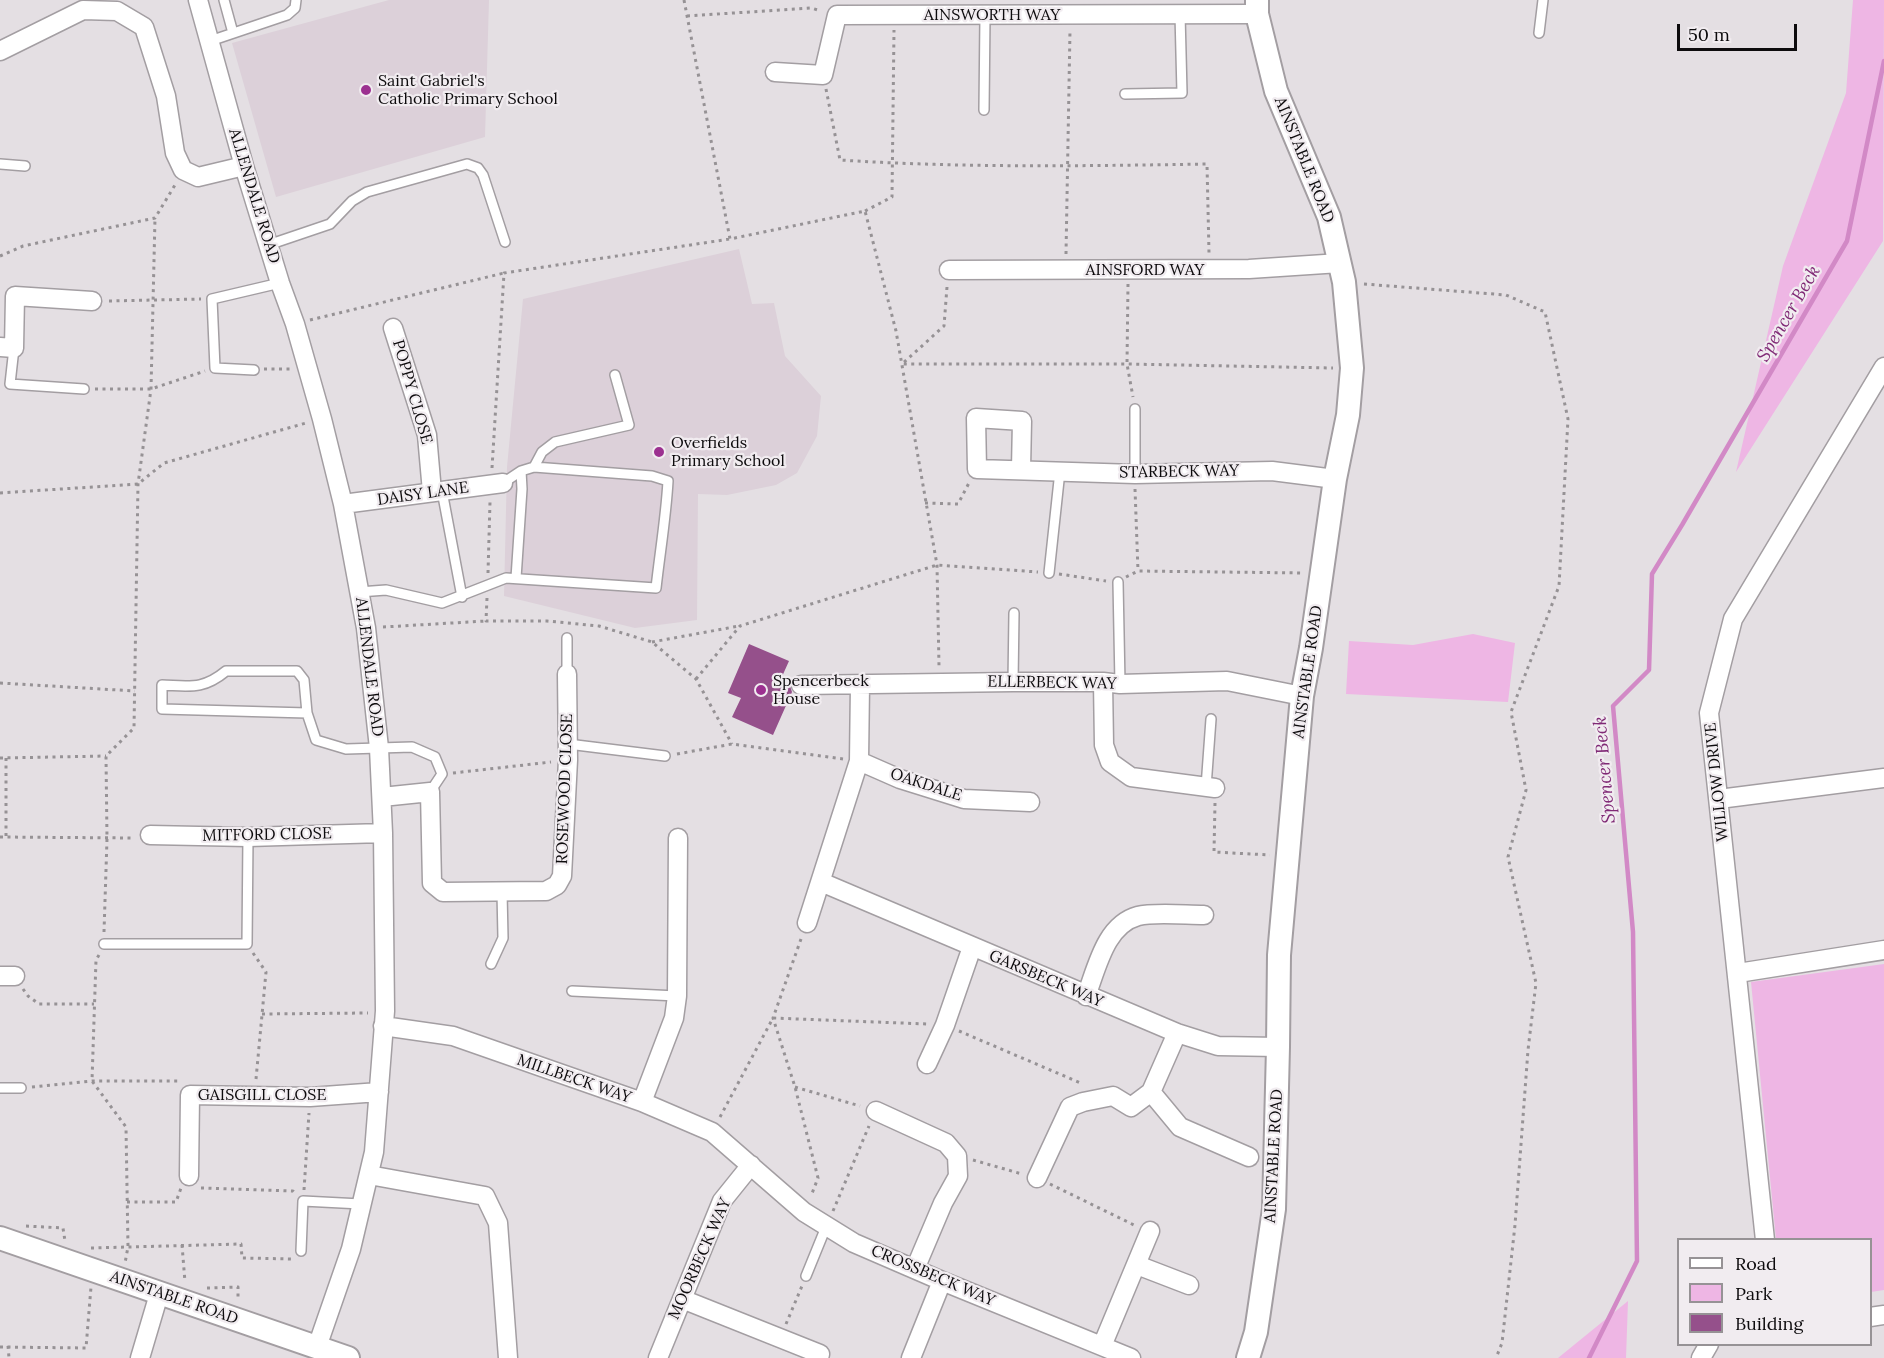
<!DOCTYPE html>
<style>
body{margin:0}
#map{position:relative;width:1884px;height:1358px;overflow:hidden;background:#e4dfe3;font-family:Lora,serif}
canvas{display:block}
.legend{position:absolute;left:1677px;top:1238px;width:195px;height:108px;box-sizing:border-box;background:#f1ecf0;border:2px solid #969295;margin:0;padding:8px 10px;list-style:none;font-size:18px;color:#0d0b0d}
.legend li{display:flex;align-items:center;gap:12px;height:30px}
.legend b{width:30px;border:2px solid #969295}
.scale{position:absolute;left:1677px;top:24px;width:120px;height:27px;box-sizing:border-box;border:3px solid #0d0b0d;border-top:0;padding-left:8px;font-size:18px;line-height:21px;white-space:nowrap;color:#0d0b0d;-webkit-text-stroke:4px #f1ecf0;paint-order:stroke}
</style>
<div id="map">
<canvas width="1884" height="1358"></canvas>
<ul class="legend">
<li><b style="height:8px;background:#fff"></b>Road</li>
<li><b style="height:16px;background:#eeb6e4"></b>Park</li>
<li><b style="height:16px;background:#95508b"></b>Building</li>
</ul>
<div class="scale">50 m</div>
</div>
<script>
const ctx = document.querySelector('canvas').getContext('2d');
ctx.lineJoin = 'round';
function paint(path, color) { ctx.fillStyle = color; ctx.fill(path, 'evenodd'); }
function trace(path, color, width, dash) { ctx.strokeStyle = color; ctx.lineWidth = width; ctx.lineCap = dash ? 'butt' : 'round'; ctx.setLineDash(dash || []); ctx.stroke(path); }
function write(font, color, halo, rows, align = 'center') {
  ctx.font = font + ' Lora,serif'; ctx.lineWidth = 4.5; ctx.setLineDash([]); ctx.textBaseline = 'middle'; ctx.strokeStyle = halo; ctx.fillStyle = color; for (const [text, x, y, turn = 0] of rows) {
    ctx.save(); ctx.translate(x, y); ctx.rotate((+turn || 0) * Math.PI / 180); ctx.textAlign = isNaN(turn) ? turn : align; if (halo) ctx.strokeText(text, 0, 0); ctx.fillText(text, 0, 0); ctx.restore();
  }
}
paint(new Path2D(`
 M389,0h100l-4,137 -209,60 -44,-154z
 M739,249l13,55 22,-1 11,53 36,40 -4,40 -20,37 -21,12 -49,10 -29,-1 -1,126 -62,8 -131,-32 3,-129 16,-168z`), '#dcd0d9');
paint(new Path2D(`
 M1853,0h31l-1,241 -147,231 47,-206 63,-173z
 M1473,634l42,9 -7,59 -162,-8 3,-53 64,4z
 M1884,964v326l-13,2 -1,-52 -94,-1 -25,-257z
 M1628,1301l-2,57h-68z`), '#eeb6e4');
trace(new Path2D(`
 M1589,1358l48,-97 -4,-329 -20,-226 36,-36 3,-96 30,-49 165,-284 37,-180`), '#d289c6', 4.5);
paint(new Path2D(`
 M749,644l40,17 -9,20 10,5 2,6 -19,43 -41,-18 9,-19 -13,-5z`), '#95508b');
const service = new Path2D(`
 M224,0l9,33
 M1539,33l4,-33
 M210,41l77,-26 8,-7 1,-8
 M1125,94l57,-1 -2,-79
 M984,110l1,-94
 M0,164l25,2
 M268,245l62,-21 22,-23 15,-9 100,-28 11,4 5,7 22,67
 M14,348l-4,36 74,5
 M254,370l-39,-2 -3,-69 68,-16
 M534,467l8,-15 13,-10 74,-17 -14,-50
 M1135,474v-65
 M442,491l20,106
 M1049,573l11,-102
 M516,578l6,-89 -1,-18
 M1118,582l2,102
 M359,592l27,-2 56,13 64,-25 150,10c4,-36 10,-71 12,-107l-16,-5 -118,-9 -13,4 -18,12
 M567,674v-36
 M1013,682l1,-69
 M307,713l-3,-33 -7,-9h-71c-23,19 -36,15 -64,14v24l145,4 9,27 30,9 66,-2 23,10 7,17 -12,18
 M568,744l97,12
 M1206,787l5,-68
 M104,944h143l1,-107
 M491,964l12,-26 -1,-46
 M572,991l105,5
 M0,1088h21
 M301,1251l2,-50 58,3
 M806,1276l20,-49`);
const minor = new Path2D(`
 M198,0l46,166 36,117 15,41 27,95 21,85 23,124 13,120 4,85 2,178 -11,141 -23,97 -34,98
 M0,51l83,-41 34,1 27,16 22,69 9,57 8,17 15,7 46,-11
 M775,72l48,3 14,-60 420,-1
 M949,270l300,-1 91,-6
 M393,328l34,107 5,57
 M0,347l14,1 1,-52 77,5
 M1021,469l1,-48 -46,-3 1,51 158,5 137,-3 63,8
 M343,504l160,-21
 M1103,682l1,63 6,17 21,15 84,11
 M801,685l212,-3h90l17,2 107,-3 75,15
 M859,761l41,18 64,20 66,3
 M382,797l48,-5 2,91 11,9 103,-1 11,-6 5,-9 6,-116 -1,-86
 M1719,799l165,-21
 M150,835l98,2 135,-4
 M821,882l356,151 41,13 60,1
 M807,923l52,-162 1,-76
 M1738,973l146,-23
 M0,976h15
 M1086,996c11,-28 19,-71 52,-80 15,-4 48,-1 66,-1
 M383,1026l70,10 189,66 70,30 92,80 50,31 88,38 189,77
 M927,1064l18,-39 27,-78
 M1151,1092l26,-59
 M642,1102l32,-84 3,-22 1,-158
 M876,1111l70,32 11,13 1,20 -15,27 -28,66
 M369,1175l116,21 13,27 10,135
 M189,1176l1,-81 120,2 69,-5
 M1037,1178l33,-71 13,-5 30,-6 18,11 20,-15 29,35 69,30
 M1765,1240l-56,-527 24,-94 151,-252
 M1137,1265l52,20
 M682,1299l138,55 -1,4
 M1870,1317l14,-2
 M1102,1346l48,-115
 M140,1358l19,-64
 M658,1358l64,-157 29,-36
 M911,1358l31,-77
 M1701,1358l8,-14`);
const tertiary = new Path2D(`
 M0,1238l348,120
 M1248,1358l8,-26 18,-123 4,-162 1,-92 23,-259 9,-48 24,-169 13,-64 4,-47 -8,-86 -15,-65 -53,-126 -19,-77v-14`);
trace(service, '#a39ea2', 12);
trace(minor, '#a39ea2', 21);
trace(tertiary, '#a39ea2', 26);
trace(new Path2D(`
 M684,0l46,239 135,-28 31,120 41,234 2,101
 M687,16l124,-8 10,3
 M826,89l14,71c122,8 245,6 367,4l2,89
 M865,211l27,-14 2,-167
 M1066,254l4,-224
 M0,256l23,-10 132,-28 20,-33
 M1128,284l-1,80 6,33
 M1364,284l142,11 39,17 23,107 -9,167 -48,126 15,78 -18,67 28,126 -8,67 -13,175 -13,118 -6,15
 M947,287l-3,39 -42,38h225l206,4
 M109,301l92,-2
 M310,320l194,-47
 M264,369h27
 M95,389h56l54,-18
 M492,468l12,-195 226,-34
 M1135,489l3,82
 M0,493l138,-9 26,-21 142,-40
 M925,503l33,1 12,-23
 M488,573l2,-71
 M1059,574l47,7
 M1126,577l12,-6 166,2
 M487,598l-1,23h61l52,5 53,16 44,37 36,65
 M383,627l103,-6
 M652,642l87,-16
 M696,679l44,-53 197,-61 101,7
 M0,683l135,8
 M677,754l55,-10 111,15
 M0,758l106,-2
 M6,758v79
 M453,773l98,-11
 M1215,803l-1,49 56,3
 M0,837l134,1
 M104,932l3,-93 -1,-83 28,-28 4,-244 13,-95 4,-171
 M801,939l-28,79 22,69 23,91 -7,18
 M253,953l13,19 -10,107
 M99,955l-3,5 -4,121 34,46 2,120 -3,16
 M23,989l5,7 11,8h55
 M262,1014l106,-1
 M959,1031l124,53
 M32,1087l60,-6h86v3
 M795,1087l65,19
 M720,1117l53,-99 154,6
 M973,1160l49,14
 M1050,1184l86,42
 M201,1188l92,3 2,2
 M304,1190l5,-77
 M127,1202h49l5,-14
 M833,1211l36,-85
 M26,1226l37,2 2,13
 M182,1245l3,37
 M91,1248l150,-4 1,14 51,1
 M207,1288l31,-1v14
 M786,1324l16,-38
 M8,1346l1,12
 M0,1347l86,1 5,-61`), '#969295', 3, [3, 4.5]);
trace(service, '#fff', 9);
trace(minor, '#fff', 18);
trace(tertiary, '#fff', 22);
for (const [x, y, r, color] of [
 [366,90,6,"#9c3090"],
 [659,452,6,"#9c3090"],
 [761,690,6,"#9c3090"]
]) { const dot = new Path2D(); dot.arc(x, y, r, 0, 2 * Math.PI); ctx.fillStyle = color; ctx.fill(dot); trace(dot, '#f1ecf0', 2); }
write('16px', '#0d0b0d', '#f1ecf0', [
 ["AINSWORTH WAY",992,15],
 ["AINSTABLE ROAD",1304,160,68],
 ["ALLENDALE ROAD",254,196,73],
 ["AINSFORD WAY",1145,270],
 ["POPPY CLOSE",412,392,74],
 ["STARBECK WAY",1179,472,-1],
 ["DAISY LANE",423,494,-8],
 ["ALLENDALE ROAD",369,667,83],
 ["AINSTABLE ROAD",1308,672,-82],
 ["ELLERBECK WAY",1052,683,1],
 ["WILLOW DRIVE",1717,782,-96],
 ["OAKDALE",926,785,18],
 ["ROSEWOOD CLOSE",565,789,-88],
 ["MITFORD CLOSE",267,835,-1],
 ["GARSBECK WAY",1046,979,23],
 ["MILLBECK WAY",574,1079,19],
 ["GAISGILL CLOSE",262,1095],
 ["AINSTABLE ROAD",1274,1156,-87],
 ["MOORBECK WAY",700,1259,-66],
 ["CROSSBECK WAY",933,1276,23],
 ["AINSTABLE ROAD",174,1298,19]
]);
write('16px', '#0d0b0d', '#f1ecf0', [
 ["Saint Gabriel's",378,81],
 ["Catholic Primary School",378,99],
 ["Overfields",671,443],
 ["Primary School",671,461],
 ["Spencerbeck",773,681],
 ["House",773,699]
], 'left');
write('italic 18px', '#802a76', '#f1ecf0', [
 ["Spencer Beck",1789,314,-60],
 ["Spencer Beck",1605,770,-95]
]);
</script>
